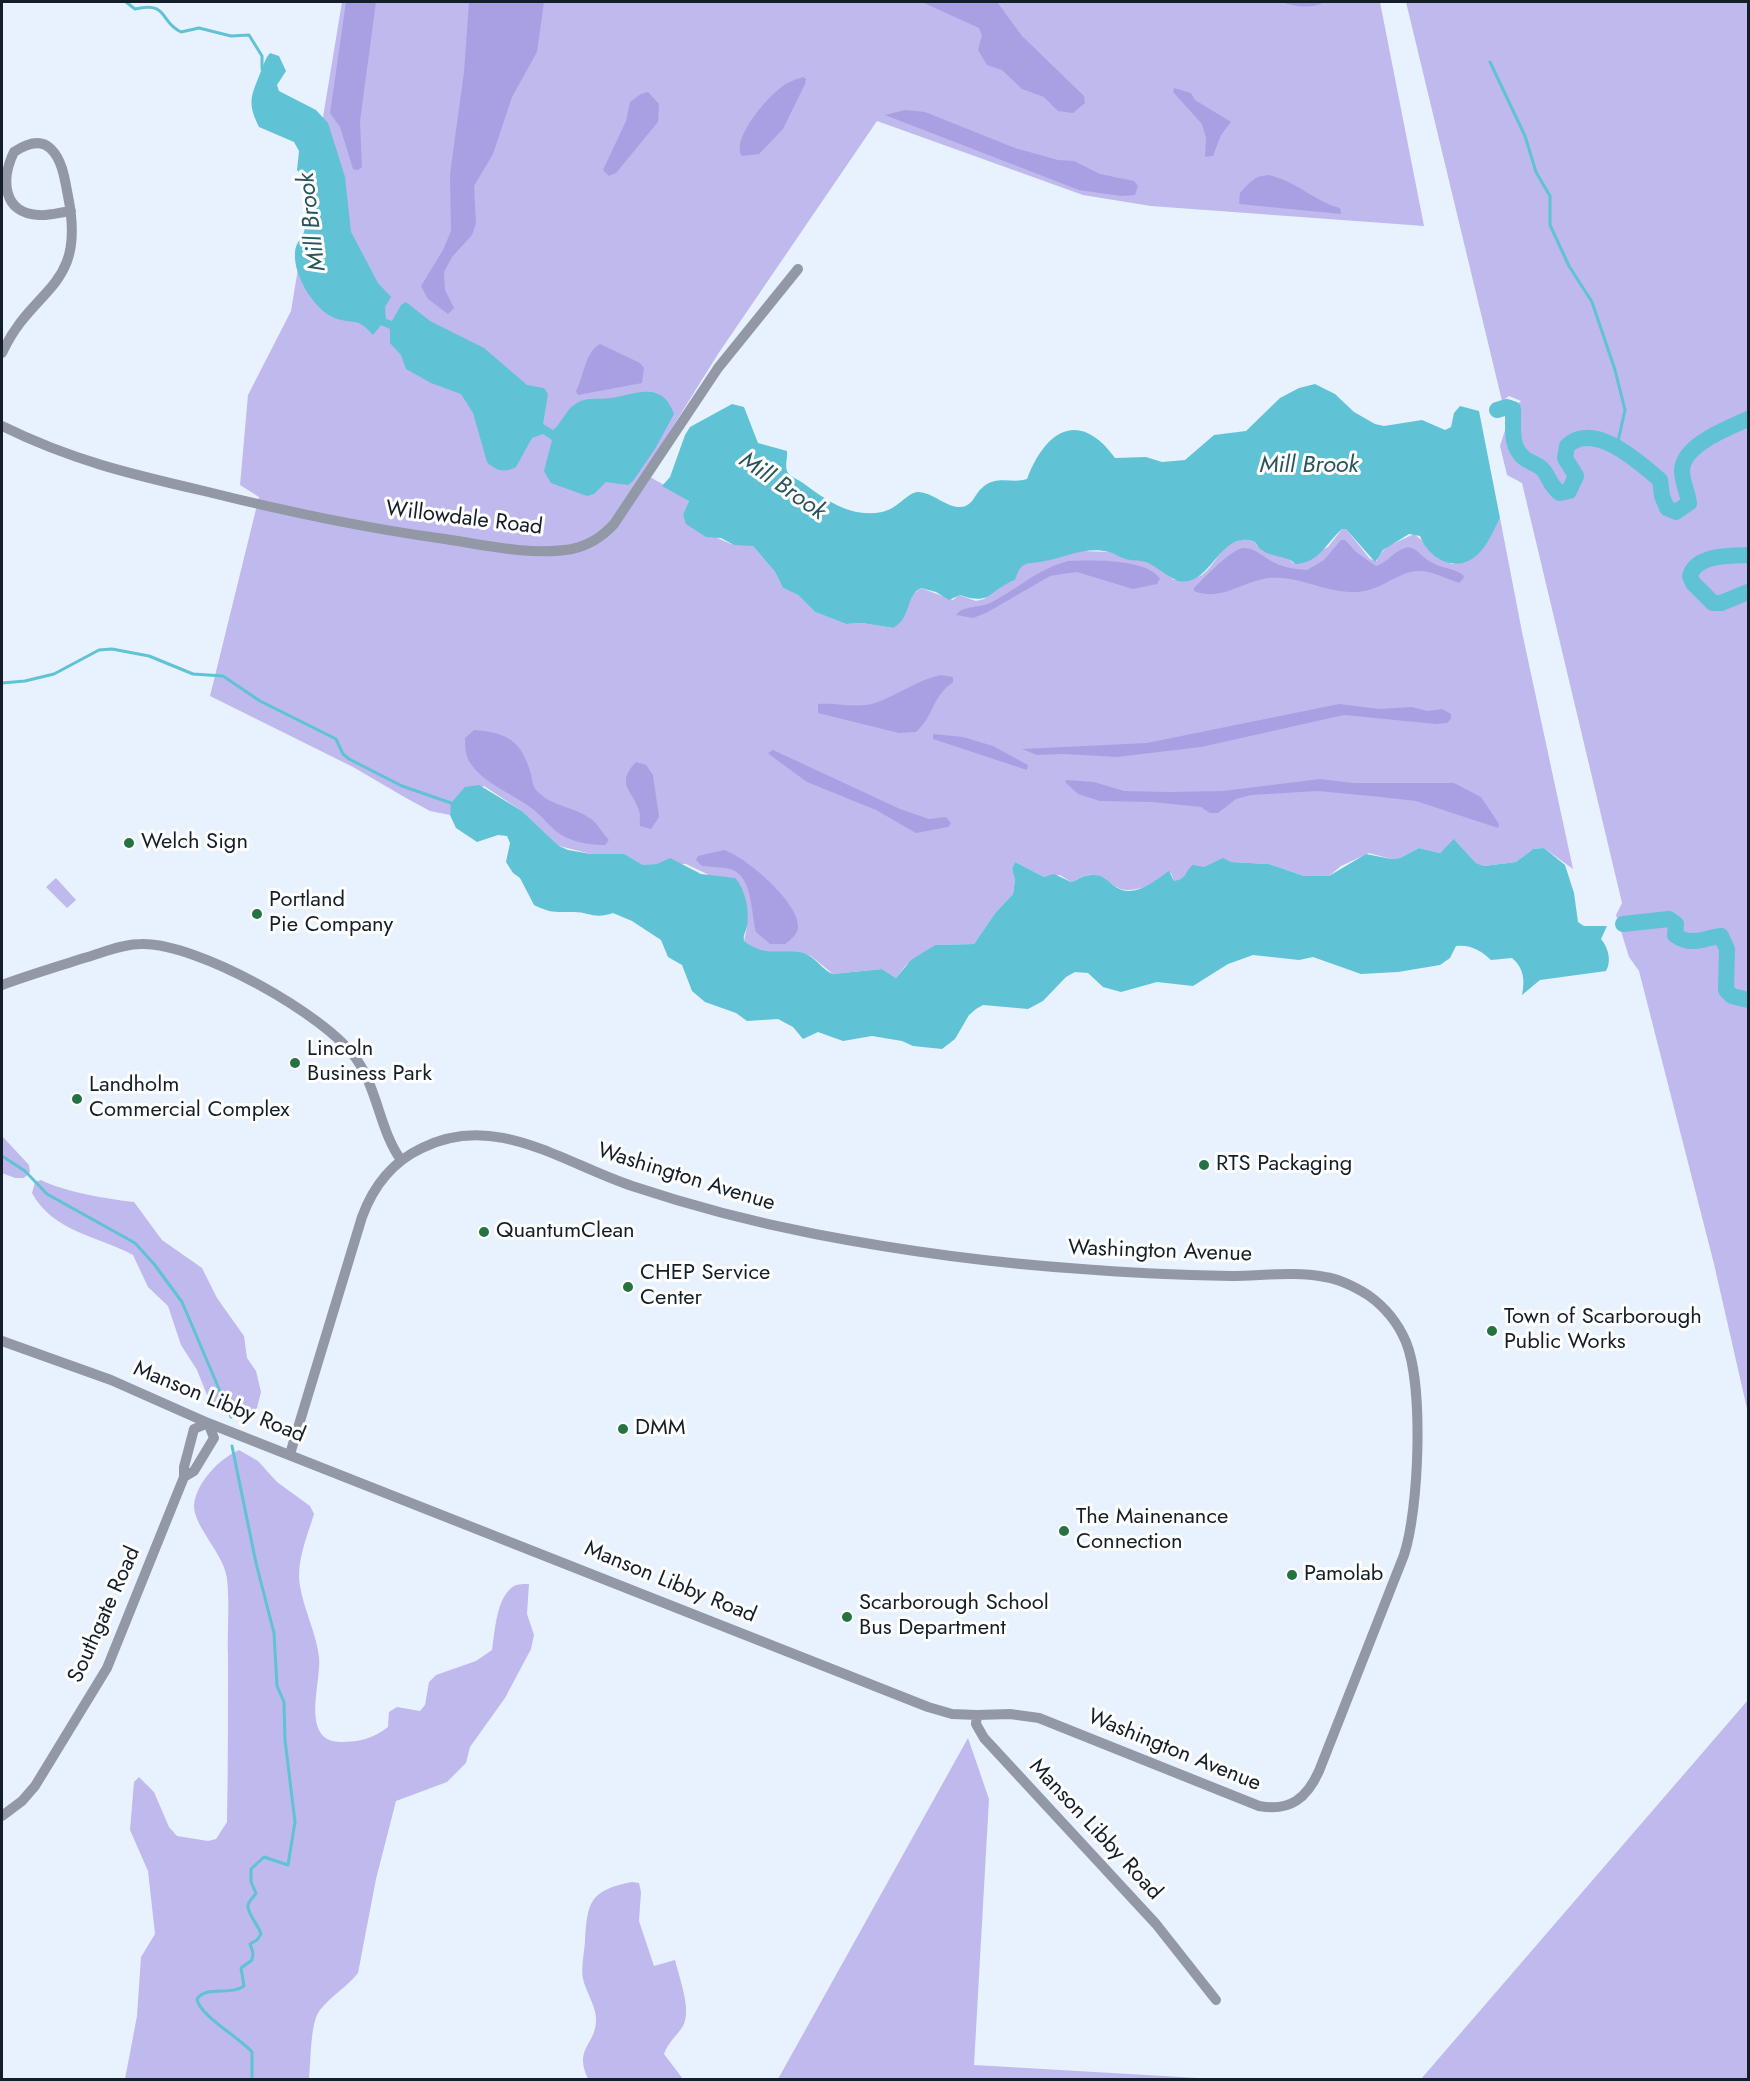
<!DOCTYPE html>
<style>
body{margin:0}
#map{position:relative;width:1750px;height:2081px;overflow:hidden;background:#e7f2fe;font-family:Jost,sans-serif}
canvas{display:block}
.frame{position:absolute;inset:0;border:3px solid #141e28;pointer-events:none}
</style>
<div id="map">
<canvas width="1750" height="2081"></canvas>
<div class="frame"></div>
</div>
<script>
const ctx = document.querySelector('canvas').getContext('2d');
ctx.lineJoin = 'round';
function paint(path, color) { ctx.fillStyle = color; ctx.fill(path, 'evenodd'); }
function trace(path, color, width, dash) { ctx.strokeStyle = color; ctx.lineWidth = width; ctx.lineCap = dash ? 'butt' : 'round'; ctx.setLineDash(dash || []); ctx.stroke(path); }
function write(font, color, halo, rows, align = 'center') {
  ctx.font = font + ' Jost,sans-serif'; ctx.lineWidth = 6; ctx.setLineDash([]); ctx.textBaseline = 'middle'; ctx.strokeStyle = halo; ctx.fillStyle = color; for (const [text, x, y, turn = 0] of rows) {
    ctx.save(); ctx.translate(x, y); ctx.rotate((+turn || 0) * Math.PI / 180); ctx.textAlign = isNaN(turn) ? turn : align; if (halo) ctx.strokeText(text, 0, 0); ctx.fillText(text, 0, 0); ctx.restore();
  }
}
paint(new Path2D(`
 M342,2h1038l44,224 -273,-20 -68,-11 -206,-74 -159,233 -74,119c10,7 40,22 45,28l-6,13c15,11 29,23 46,29 8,4 16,0 24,3l22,26 8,16 15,7 17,17 31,12 16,-1 31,5 18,-32 10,-8 32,12 6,-5 17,6 8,-2 11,-11 20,-8 1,-9 9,-8 19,-2 38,-10 27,1 21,8h11l18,8 15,12c8,-1 22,-1 28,-5 15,-10 24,-44 53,-33l2,4 29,11 7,6 35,-16 14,-18h4l24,30 7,2v-4l11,-11 26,-12 37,30c27,-2 36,-24 49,-46l22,114 51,237 -29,-21 -11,1 -17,13 -32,4 -8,-3 -21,-23 -15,13 -21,-5 -19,10 -9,1 -22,-6 -28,13 -12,10h-25l-35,-12 -39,-2 -7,-3 -46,22h-3l-3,-8c-18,5 -18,16 -44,17 -15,0 -22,-17 -39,-15 -6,1 -11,5 -17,7l-11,-7 -16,2 -29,-15 -3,7 3,11 -2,14 -17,18 -22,32 -39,1 -29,20 -10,13 -14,-9 -49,5 -22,-18 -12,-4 -18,1 -26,-3 -11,-9 3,-14 -1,-21 -39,-32 -21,-10 -43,1 -20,-11h-32l-32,-8 -37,-35 -38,-25 -32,17 -2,12 -20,-4 -24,-13 -53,-31 -143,-71 49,-199 -19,-12 8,-90 43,-84z
 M1406,2h342v1411l-34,-149 -75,-293 -10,-14 -13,-42 6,-12 -100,-420 -15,-8 -7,-29 8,-25 6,-6 2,-10 5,-4 -12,-5 -7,5z
 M56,878l20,22 -9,8 -21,-21z
 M2,1136l27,29 1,7 -6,6h-9l-13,-5z
 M41,1180c23,12 68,19 93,22l28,38 40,28 15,30 27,38 3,22 9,13 5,21 -4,16 -10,7h-11l-27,-15 -12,-30 -16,-25 -13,-39 -20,-19 -15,-32c-35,-19 -80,-23 -101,-62l3,-11z
 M239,1450l19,11 19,21 33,24 4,8c-7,23 -18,48 -14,72 4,24 16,46 19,71 3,24 -20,85 22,85 19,0 33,-4 47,-15l1,-15 8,-5 23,4 5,-6 4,-23 7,-7 40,-14 16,-11c3,-18 4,-53 22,-64 4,-2 11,-2 15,-2l-2,30 7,21 -3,14 -26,49 -35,49 -4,16 -19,19 -51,19 -20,78 -18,94c-11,14 -27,23 -38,37 -10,11 -9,53 -11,69h-184l12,-63 4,-59 14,-23 -7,-63 -18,-41 4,-48 5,-5 15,15 15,35 8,9 31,5 8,-2 11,-17c1,-55 1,-110 1,-165 -1,-26 2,-53 -1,-78 -2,-24 -34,-53 -33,-74 2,-22 26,-47 45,-55z
 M1748,1700v379h-327z
 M968,1738l21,61 -15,266 241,14h-437z
 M632,1882l7,1 2,9 -2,29 15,45 21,-6c4,17 17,50 8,66 -6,10 -15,16 -19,28l19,25h-95c-15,-32 9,-34 8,-61 -1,-14 -10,-26 -13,-39 -2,-11 1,-26 2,-37 2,-40 5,-52 47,-60z`), '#bfb9ee');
paint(new Path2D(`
 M346,2h30l-16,119 2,46 -4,3 -5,-1 -13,-42 -10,-14z
 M469,2h75l-7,50 -25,45 -19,57 -19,32 2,37 -4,12 -20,22 -8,15 1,18 9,18 -6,6 -20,-15 -7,-13 22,-36 8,-19 -1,-57 14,-102z
 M922,2h75l25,34 62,60 1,7 -12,10 -15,-2 -14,-14 -22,-8 -20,-19 -15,-5 -9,-15 4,-15 -3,-7z
 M1281,2h44c-14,7 -29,5 -44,0z
 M803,77l3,2 -1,5 -22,45 -24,25 -17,2c-11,-16 23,-56 36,-66 7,-7 16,-10 25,-13z
 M1174,88l17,5 4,7 36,22 -10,13 -8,21 -8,1 1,-19 -4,-14 -29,-32z
 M648,92l11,12 -1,18 -42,51 -7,3 -6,-6 23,-49 4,-19 11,-8z
 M905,110l20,2 90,36 43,12 16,1 26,13 34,7 4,5 -3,9 -14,1 -42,-6 -194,-75z
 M1268,175c29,6 49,28 72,33l1,6 -102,-10 1,-11c9,-10 14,-17 28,-18z
 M600,344l40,19 4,5 -2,15 -64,12 -2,-4c8,-14 8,-38 24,-47z
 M1341,540h4l11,12 20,14c11,-3 18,-15 29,-18 11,-3 16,9 24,13 12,8 25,6 35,15l-1,3 -4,4c-12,-4 -27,-12 -40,-12 -21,-1 -39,23 -69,21 -27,-1 -54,-17 -81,-14 -27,3 -47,24 -75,13v-3c10,-10 39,-41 51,-40 10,0 21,11 30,15 10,5 21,6 32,7l17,-10z
 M1068,561c21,-1 80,-3 92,18l-3,5 -24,5 -56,-17 -15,2 -12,2 -64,37 -13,5 -17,-3c8,-10 24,-7 34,-12 30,-15 43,-32 78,-42z
 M941,675l12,2v5c-23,17 -18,33 -37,50l-17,1 -81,-20v-9c20,-2 38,5 57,-1 23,-8 42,-23 66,-28z
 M1339,704l41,5 31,-2 17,4 14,-2 9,5v5l-4,4 -11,1 -92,-9 -143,32 -84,10 -53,-3 -27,1 -15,-6 125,-6z
 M474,730c34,3 47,10 57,44 1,6 2,13 6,17 15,16 37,15 54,28 7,5 12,15 18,21l-4,5c-14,0 -27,-2 -40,-8 -14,-7 -22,-21 -35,-30 -19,-14 -45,-23 -59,-43 -6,-8 -6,-17 -6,-26z
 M933,734l30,3 30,9 35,19 -1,5 -94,-31z
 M773,750l127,59 29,10 17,-2 5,6 -3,4 -32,6 -40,-23 -69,-28 -37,-27 -2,-2z
 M636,762l10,3 7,10 6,42 -8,12 -11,-3c-1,-5 1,-10 -1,-15 -5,-20 -25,-26 -3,-49z
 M1320,779l33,4h101l27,14 18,27 -1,4 -3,-1 -79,-26 -35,-4 -63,-6 -67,4 -15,4 -18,14h-8l-9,-6 -49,-5 -52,-1 -22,-7 -13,-12 2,-2 27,2 30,9 45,1 54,-1z
 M724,850c22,7 73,51 74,75 1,8 -7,15 -13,19h-15l-14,-12c-5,-18 -3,-57 -26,-63 -9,-2 -19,-2 -28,-3l-6,-6 2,-4z`), '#a9a0e3');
paint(new Path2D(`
 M270,53l9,3 7,15 -9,14 2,6 37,19 12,13 17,54 6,55 27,51 13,14 -6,10 1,12 6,2 9,-16 5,-3 24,19 54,27 43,37 17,3 4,6 -5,30 10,6c9,-7 12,-19 21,-25 11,-9 24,-5 37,-7 25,-4 51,-18 63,16l-19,35 -22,32 -5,4 -22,-3 -12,12 -7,2 -36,-13 -7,-12 8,-31 -9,-6 -11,4 -16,29c-11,6 -20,4 -29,-5l-14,-49 -12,-19 -30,-11 -25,-14 -5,-14 -11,-12v-14l-9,-4 -8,10c-15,-17 -16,-11 -36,-16 -22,-7 -44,-44 -42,-66 0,-9 6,-14 9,-21 5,-14 10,-30 9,-45l-16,-17 2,-19 -5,-9 -35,-15c-13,-26 -7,-32 2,-56 3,-7 4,-12 9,-18z
 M1315,384l20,10 19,18 21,12 9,2 38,-6 23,10 6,-3 3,-14 6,-7 19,5 21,107c-6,11 -13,29 -23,37 -21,19 -48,4 -57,-19l-11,-2 -26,16 -8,12 -29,-33h-4c-15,13 -23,34 -46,35 -13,-11 -32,-5 -41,-22 -35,-14 -44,46 -76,39 -5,0 -24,-15 -31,-18 -7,-3 -11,-2 -18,-3 -8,-1 -14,-6 -21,-8 -22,-6 -43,5 -64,9 -18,4 -23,-2 -30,19 -28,11 -23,26 -55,15l-11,5 -13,-8 -15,-4c-16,8 -9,29 -28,40l-31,-5 -16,1 -31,-12 -17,-17 -15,-7 -8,-16 -22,-26 -19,-1 -13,-7 -15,-1 -20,-13 -3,-10 6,-13 -27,-15 8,-9 15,-42 5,-8 42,-23 12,3 14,36 29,8c1,7 -3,15 1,22 4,5 10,6 15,10 23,17 47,35 79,29 15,-3 24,-18 35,-20 14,-1 28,15 43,15 13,0 14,-13 23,-20 14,-12 30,-3 44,-8 18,-48 52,-71 88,-21l31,-1 16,5 23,-2 29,-25 32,-4 34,-33 19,-10z
 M479,785l43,26 37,35 9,4 23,4h33l19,11 14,-1 13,-6 31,16 34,4c10,10 15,34 12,48 -1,6 -4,8 -3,15 19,15 32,9 54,11 16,1 22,17 35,22l49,-5 14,9 15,-18 24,-15 39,-1 22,-32 17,-18 2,-14 -3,-11 3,-7 29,15 10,-3 17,8c7,-2 13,-8 22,-7 9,0 14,5 20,10 19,16 41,-4 56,-14l5,10c14,-2 11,-11 19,-16l11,2 19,-9 8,4 38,2 35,12h25l37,-22 25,5 9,-1 19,-10 21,5 14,-14 22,24 8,3 32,-4 17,-13 11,-1 21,17 9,28 4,29 6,4h23l-6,13c7,8 11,22 5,32l-66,9 -18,15c3,-15 2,-27 -10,-37l-21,2c-9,-9 -21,-16 -35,-14l-6,12 -10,7 -42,7 -37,2 -48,-17 -14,3 -46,-5 -25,9 -35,22 -36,-4 -36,10 -18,-5 -15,-14 -13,-1 -9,5 -23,24 -15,8 -45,-4 -7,4 -7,6 -14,24 -13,10 -29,-3 -11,-5 -30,-5 -29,5 -25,-9 -15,7 -10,-12 -15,-8 -31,2 -11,-8 -31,-11 -13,-11 -10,-26 -14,-8 -7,-17 -29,-19 -19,-8c-20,7 -24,-2 -42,-1 -18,0 -20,1 -37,-7l-14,-27 -7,-5 -7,-11 4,-19 -3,-7 -9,-1 -21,7 -21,-14 -6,-13 1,-12 14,-16z`), '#60c2d5');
trace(new Path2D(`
 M126,2l9,7c34,-8 24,13 46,23l18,-4 32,8 18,-1 13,21v13
 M1490,62l35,74 11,36 14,24v29l19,41 23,36 23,68 10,40 -8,36
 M2,683l23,-2 29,-7 45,-24 13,-1 37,7 44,18 30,2 37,25 76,38 7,15 6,5 53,27 49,17
 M2,1156l23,15 22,23 88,49 19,21 28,38 49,115
 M232,1446l24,117 18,70 3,53 7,16 1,38 10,82 -7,43 -24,-8 -13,12v13l5,11c-2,4 -8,8 -8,13 -1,7 11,20 13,28l-4,6 -7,4 3,9 -1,7 -11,8 3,18c-13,10 -38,-1 -47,13 2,16 43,39 55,53v28`), '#60c2d5', 3);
trace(new Path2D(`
 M1497,410l10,-3 6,2c1,17 -4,36 11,49 6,5 15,6 20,13 6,8 7,16 16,22l9,-2 7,-15 -11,-18 2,-12c27,-26 73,17 93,34l2,16 5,12 9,4 13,-9c-1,-10 -7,-21 -7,-32 0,-26 46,-43 66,-52
 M1748,555c-17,1 -52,-1 -58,21l3,7 20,20h8l27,-11
 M1623,924l46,-5 7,5 -1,11c17,12 28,3 46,1l6,13 -1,41 6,6 16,4`), '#60c2d5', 16);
trace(new Path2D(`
 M2,353c31,-68 85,-63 66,-157 -3,-15 -5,-35 -17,-47 -11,-11 -25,-5 -37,3 -13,26 -12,62 25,63 10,1 22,-3 32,-4
 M2,426c69,34 128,48 202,65 80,20 160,37 241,48 40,6 87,17 127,10 18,-4 30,-12 42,-25l104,-156 80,-99
 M2,985c27,-10 54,-18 82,-27 18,-5 38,-14 57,-14 55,-2 186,71 216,116 21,31 23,71 44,100
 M2,1341l109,39 97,43 720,284 24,7 25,1 -1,9 8,14 172,186 60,76
 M290,1454l72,-237c11,-30 30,-55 60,-69 73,-37 141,15 210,38 60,20 121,36 183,48 88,17 178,29 267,35 50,4 99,6 149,7 30,0 64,-5 94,1 15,2 30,10 43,18 17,12 30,28 38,47 18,44 13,168 -2,213l-85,216c-12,27 -29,41 -60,35l-220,-88 -29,-4 -33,1
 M2,1816l20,-15 13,-15 72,-118 77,-191v-10l10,-38 14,-6 6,15 -20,33 -10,6`), '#9398a6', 10);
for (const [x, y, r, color] of [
 [129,843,6,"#257343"],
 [257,914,6,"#257343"],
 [295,1063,6,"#257343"],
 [77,1099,6,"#257343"],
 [1204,1165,6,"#257343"],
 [484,1232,6,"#257343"],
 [628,1287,6,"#257343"],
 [1492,1331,6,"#257343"],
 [623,1429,6,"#257343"],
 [1064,1531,6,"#257343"],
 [1292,1575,6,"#257343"],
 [847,1617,6,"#257343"]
]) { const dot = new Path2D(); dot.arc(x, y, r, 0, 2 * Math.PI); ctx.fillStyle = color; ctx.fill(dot); trace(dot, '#fefefe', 2); }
write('22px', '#141e28', '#fefefe', [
 ["Willowdale Road",464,519,7],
 ["Washington Avenue",686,1178,17],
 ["Washington Avenue",1160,1252,2],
 ["Manson Libby Road",219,1403,22],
 ["Manson Libby Road",670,1583,22],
 ["Southgate Road",105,1615,-66],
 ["Washington Avenue",1174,1751,22],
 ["Manson Libby Road",1095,1830,47]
]);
write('22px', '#141e28', '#fefefe', [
 ["Welch Sign",141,843],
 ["Portland",269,901],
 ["Pie Company",269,926],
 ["Lincoln",307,1050],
 ["Business Park",307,1075],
 ["Landholm",89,1086],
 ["Commercial Complex",89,1111],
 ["RTS Packaging",1216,1165],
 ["QuantumClean",496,1232],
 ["CHEP Service",640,1274],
 ["Center",640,1299],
 ["Town of Scarborough",1504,1318],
 ["Public Works",1504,1343],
 ["DMM",635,1429],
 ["The Mainenance",1076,1518],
 ["Connection",1076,1543],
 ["Pamolab",1304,1575],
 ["Scarborough School",859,1604],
 ["Bus Department",859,1629]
], 'left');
write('italic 24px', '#28545c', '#fefefe', [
 ["Mill Brook",313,222,-97],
 ["Mill Brook",1309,466],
 ["Mill Brook",782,487,35]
]);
</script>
